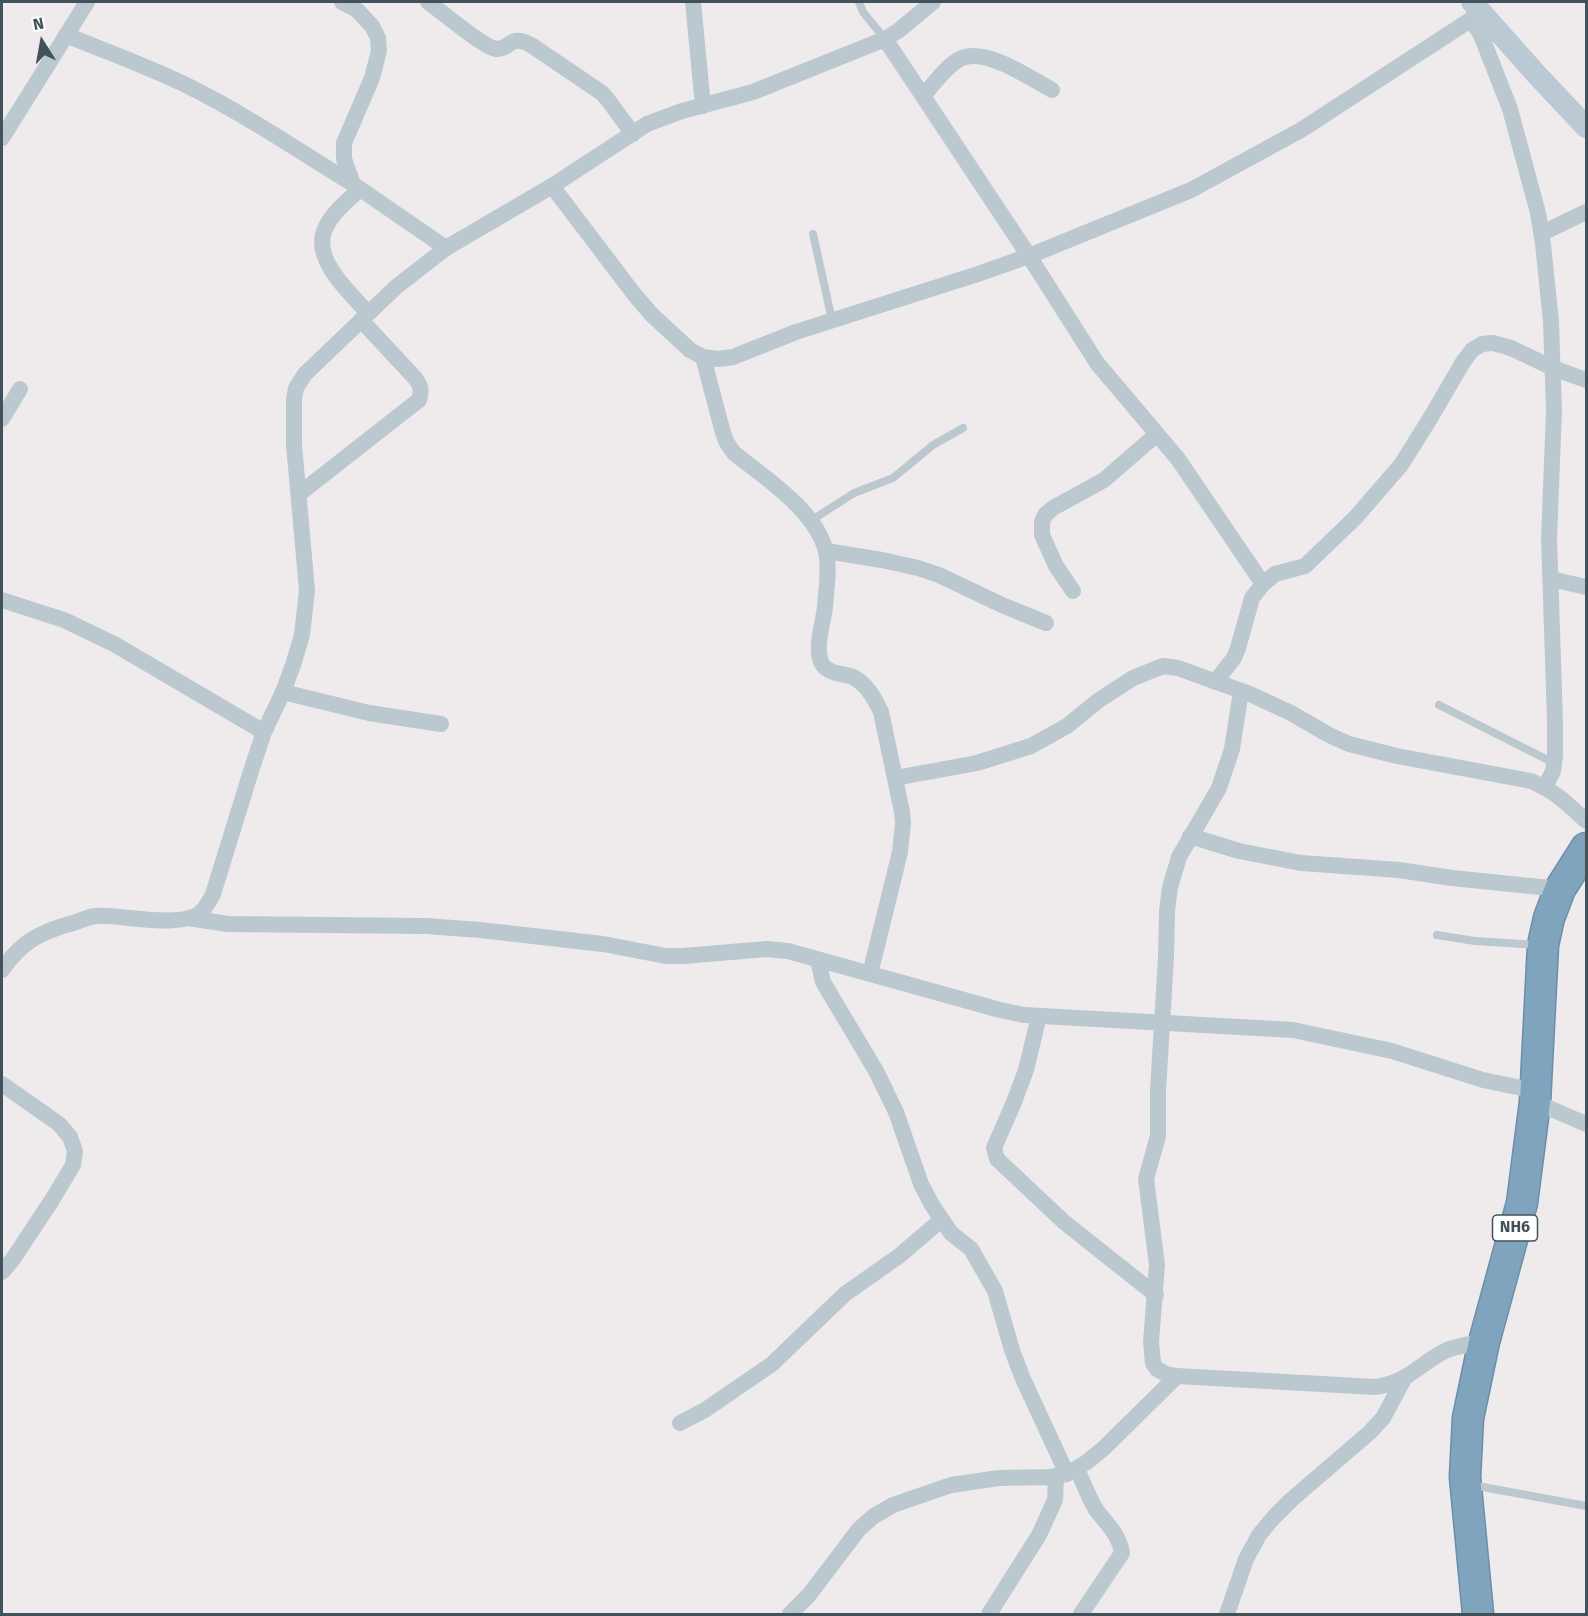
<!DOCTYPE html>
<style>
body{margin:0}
#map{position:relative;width:1588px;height:1616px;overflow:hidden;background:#efebec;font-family:"Fira Sans",sans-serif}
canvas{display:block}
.frame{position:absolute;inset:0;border:3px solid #43515a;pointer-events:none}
.north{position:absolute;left:12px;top:12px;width:60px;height:60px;-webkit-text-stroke:4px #fff;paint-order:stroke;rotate:349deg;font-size:16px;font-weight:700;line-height:24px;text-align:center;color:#43515a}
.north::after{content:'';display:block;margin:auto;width:21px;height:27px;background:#43515a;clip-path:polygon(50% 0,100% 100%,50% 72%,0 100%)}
</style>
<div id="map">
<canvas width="1588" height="1616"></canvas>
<div class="frame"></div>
<div class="north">N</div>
</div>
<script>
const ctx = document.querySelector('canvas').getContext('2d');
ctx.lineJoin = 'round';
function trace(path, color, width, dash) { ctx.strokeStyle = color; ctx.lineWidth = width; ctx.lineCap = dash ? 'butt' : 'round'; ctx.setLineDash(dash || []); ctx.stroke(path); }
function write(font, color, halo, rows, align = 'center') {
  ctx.font = font + ' "Fira Sans",sans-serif'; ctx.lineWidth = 4.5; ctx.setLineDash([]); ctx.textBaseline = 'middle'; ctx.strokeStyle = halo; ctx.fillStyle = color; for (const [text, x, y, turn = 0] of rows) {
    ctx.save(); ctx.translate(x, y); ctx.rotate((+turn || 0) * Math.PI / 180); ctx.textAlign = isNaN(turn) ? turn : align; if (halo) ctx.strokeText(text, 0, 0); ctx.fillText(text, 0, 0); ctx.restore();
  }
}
const highway = new Path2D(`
 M1478,1614l-13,-137 3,-59 16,-76 38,-139 13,-101 8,-157 6,-27 11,-29 26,-41`);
trace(highway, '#6b8eaa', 33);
trace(new Path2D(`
 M859,2l4,10 22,27
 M813,234l19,86
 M812,520l42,-27 39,-15 40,-33 30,-17
 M1439,705l115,58
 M1437,935l38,6 63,4
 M1472,1485l114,21`), '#bbc8cf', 8);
trace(new Path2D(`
 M342,2l15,8 15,16 6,12 1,13 -7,27 -28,65v16l9,25 93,64
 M428,2c13,9 55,45 68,47 15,1 13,-16 35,-4l71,48 6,7 25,34
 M693,2l10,104
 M1471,19l10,16 29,74 28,104 5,31 8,78 3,89 -5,127 6,184v34l-2,15 -8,16
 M66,35c41,17 84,32 124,52 56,28 109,64 163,97
 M885,39l144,217 68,107 81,96 85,125
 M923,96c10,-11 24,-31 37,-37 24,-13 70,19 92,31
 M2,138l85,-136
 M552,186l82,108 18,21 38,35 13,7 14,2 16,-2 63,-25 182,-58 51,-18 162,-66 110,-60 180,-117
 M359,190c-12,11 -28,24 -34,39 -14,30 26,65 43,84
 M1542,233l44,-21
 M703,357l20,76 4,10 7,10c31,25 83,58 92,99 4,18 0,37 -1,55 -2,17 -10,39 -4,55 5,12 21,11 32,15 14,7 22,22 28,35l21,100 1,11 -3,29 -30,122
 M2,419l18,-30
 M299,494l120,-94c3,-9 2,-14 -4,-22l-54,-58
 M826,551l56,9 36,8 21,7 63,30 44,18
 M1551,579l35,8
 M1073,591l-17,-25 -14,-31v-13l3,-7 8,-7 51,-28 53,-46
 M2,600l62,20 50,24 150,88
 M1215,682l19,-24 4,-10 14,-50 11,-14 12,-10 30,-8 50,-48 46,-53 30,-48 32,-55 9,-12 10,-6 11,-1 18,5 42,20 33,12
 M1241,691l-9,58 -13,39 -40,69 -9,30 -3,24 -1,47 -8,132v46l-12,43 11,86 -6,77 2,21 4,6 9,5 11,2 199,11c11,-2 22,-5 31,-11 14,-9 25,-19 40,-26 12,-5 24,-6 37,-8
 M283,692l86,21 72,11
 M895,778l82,-15 54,-17 36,-20 32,-26 34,-22 30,-12 15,2 72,26 41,19 38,22 20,9 48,12 134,25c25,11 36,22 55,40
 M1190,836l49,15 62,12 98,7 53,8 108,11
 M188,918l40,6 198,2 54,4 123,14 63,12h17l84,-7 21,2 212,59 24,5 269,15 99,21 91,29 53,11
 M818,960l5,22 53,89 20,41 25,72 11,21 19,28 20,16 24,42 17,59 11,29 44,95
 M2,970c19,-28 38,-38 71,-47 7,-2 15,-6 22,-7 26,-2 84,13 105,-3 6,-5 10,-13 13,-19l39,-126 12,-36 19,-40 10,-27 9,-30 5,-45 -13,-145v-46l2,-11 9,-14 91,-87 50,-39 106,-62 95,-62 35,-13 71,-19 132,-53 13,-8 35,-29
 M1039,1016l-13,54 -12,32 -20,46 3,11 67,63 92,73
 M2,1084l57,40 11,13 5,14 -2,14 -21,35 -39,59 -11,13
 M1535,1102l51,22
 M680,1423l25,-13 67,-46 73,-70 54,-38 42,-36
 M1077,1469c6,13 11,27 18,39 11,16 24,25 27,45l-41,61
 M790,1614l19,-19 50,-66 15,-13 19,-11 58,-20 48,-7 51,-1 17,-3 20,-12 17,-14 73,-72
 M989,1614l50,-79 16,-35 1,-24
 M1227,1614l19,-55 13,-24 15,-18 17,-17 78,-67 14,-15 22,-41`), '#bbc8cf', 16);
trace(new Path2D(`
 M1472,2l66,74 48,51`), '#bbc9d4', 22);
trace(highway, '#80a3be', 30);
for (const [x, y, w] of [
 [1515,1228,45]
]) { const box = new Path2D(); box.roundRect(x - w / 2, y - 13, w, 26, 4.5); ctx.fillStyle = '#fff'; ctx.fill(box); trace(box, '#43515a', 1.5); }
write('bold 16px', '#43515a', null, [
 ["NH6",1515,1228]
]);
</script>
